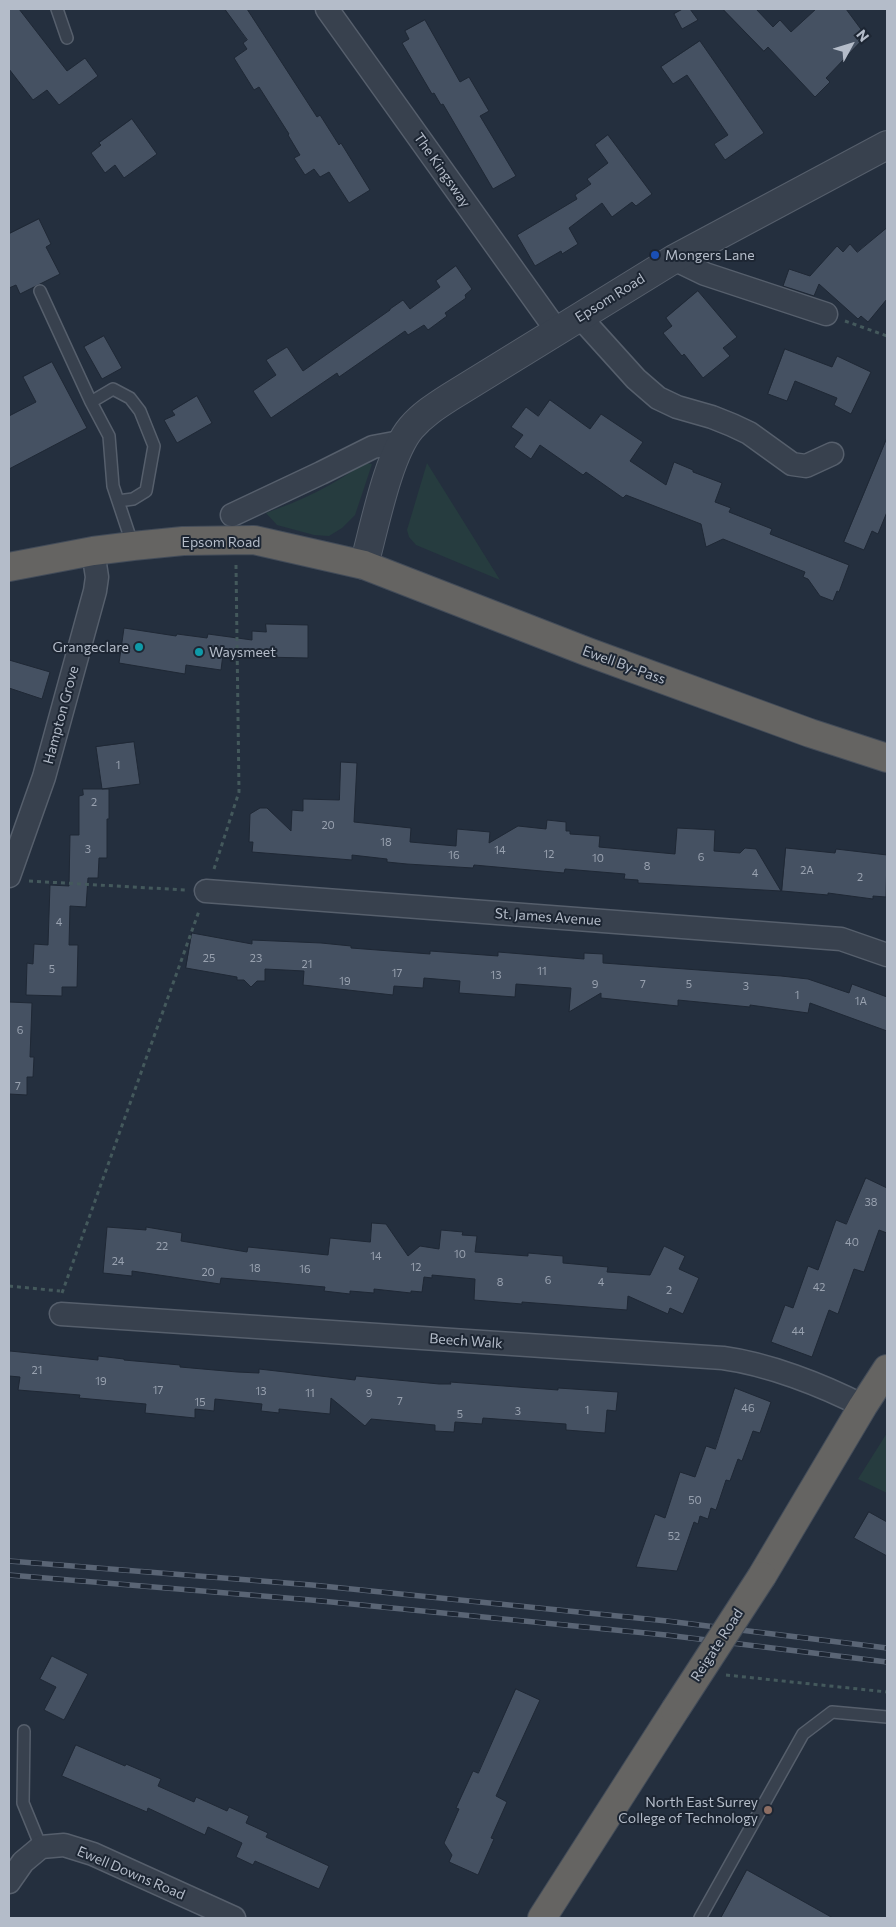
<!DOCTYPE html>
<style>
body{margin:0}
#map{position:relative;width:896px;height:1927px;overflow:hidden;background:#242f3e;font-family:Commissioner,sans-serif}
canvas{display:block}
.frame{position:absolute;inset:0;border:10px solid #b4bcc9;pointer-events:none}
.north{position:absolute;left:826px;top:20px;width:50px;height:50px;-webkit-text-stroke:4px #1d2633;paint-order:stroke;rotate:51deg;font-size:14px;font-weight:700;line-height:20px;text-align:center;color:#b4bcc9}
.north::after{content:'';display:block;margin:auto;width:18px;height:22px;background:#b4bcc9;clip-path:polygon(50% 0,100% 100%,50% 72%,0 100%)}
</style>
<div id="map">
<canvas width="896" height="1927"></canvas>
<div class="frame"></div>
<div class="north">N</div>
</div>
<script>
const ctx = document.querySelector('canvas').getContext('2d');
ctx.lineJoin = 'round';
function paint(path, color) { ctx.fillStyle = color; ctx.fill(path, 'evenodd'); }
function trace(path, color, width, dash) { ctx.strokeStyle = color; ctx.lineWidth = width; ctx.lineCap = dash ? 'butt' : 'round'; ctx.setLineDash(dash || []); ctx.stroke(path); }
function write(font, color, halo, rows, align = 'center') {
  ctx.font = font + ' Commissioner,sans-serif'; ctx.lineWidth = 4; ctx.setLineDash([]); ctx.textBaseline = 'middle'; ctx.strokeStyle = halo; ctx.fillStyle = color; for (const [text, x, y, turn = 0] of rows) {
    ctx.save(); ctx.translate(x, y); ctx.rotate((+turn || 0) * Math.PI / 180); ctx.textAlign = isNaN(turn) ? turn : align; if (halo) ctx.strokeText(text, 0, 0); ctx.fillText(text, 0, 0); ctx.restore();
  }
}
paint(new Path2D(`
 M364,463l8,1 -17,51 -13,13 -13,8 -15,-1 -37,-10 -11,-12c37,-13 66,-27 98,-50z
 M427,463l73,117 -84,-35 -7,-8 -2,-7z
 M887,1433v60l-29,-14z`), '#263c3f');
const building = new Path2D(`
 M9,9h10l48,62 18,-13 13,18 -39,29 -12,-15 -14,10 -24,-31z
 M225,9h22l70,108 3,-2 19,30 2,-2 29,47 -21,13 -20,-31 -9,5 -6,-8 -9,6 -11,-17 6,-3 -12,-20 1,-1 -30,-47 -5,3 -20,-32 13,-9 -4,-6 4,-3z
 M683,9h7l8,11 -16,9 -8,-15z
 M723,9h33l17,18 7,-7 11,12 25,-23h30l20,27 -40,42 4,4 -15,15 -47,-50 -4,4z
 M425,20l35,62 9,-5 20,34 -9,5 36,60 -23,13 -50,-85 -2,1 -7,-12 -2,1 -30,-51 7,-4 -4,-8z
 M700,41l64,92 -39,27 -11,-16 14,-9 -41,-60 -14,9 -12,-17z
 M132,119l25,35 -33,24 -9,-13 -10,8 -14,-20 10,-8 -2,-2z
 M608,135l44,59 -16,12 -4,-4 -20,15 -10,-14 -33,25 9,16 -16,10 -1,-3 -26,15 -18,-31 60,-36 -2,-4 16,-11 -4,-5 21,-16 -13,-18z
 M39,219l12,25 -5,3 14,27 -40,20 -4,-9 -7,3v-54z
 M887,228v71l-19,23 -7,-6 -3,3 -39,-35 -5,12 -31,-10 6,-17 21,7 27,-30 6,6 7,-8 7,8z
 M456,266l16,23 -7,6 1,3 -21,15 2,3 -19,14 -4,-5 -16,10 -3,-4 -66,46 -2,-4 -66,45 -18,-27 23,-16 -10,-15 21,-13 16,24 87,-61v-1l13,-9 7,9 30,-22 -4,-6z
 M698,291l39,46 -14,11 7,8 -27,22 -19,-24 -2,2 -19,-23 9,-7 -6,-8z
 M104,336l18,32 -20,11 -18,-32z
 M785,349l47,18 5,-11 34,16 -20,42 -17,-9 3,-7 -42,-17 -8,20 -19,-7z
 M52,362l35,66 -78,41v-53l27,-14 -13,-25z
 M197,396l15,27 -35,20 -13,-23 11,-5 -3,-4z
 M550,400l40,29 11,-15 42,28 -13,19 36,24 8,-23 19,8v2l29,11 -7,19 16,6 -2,4 43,17 -2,5 79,31 -10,27 -2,-1 -4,10 -13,-5 -12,-17 -5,-2 2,-5 -82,-33 -17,8 -5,-23 -75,-29 -3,3 -37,-26 -3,3 -43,-30 -9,14 -17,-12 9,-12 -12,-8 15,-20 12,9z
 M887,438v74l-9,22 -6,-3 -8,19 -20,-8z
 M266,624l42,1v33l-46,-1v-3h-39l-2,16 -35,-5 -1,9 -66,-11 5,-35 52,8 1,-2 30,4 1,-4 44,6v-9l14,1z
 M9,660l41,12 -8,27 -33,-11z
 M134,742l6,42 -38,5 -6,-42z
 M341,762l16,1 -3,59 57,6 -1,14 46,4 1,-17 33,3 -1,11 29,-17 28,3 1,-9 19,2v9h4v3l30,2 -1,11 76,7 2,-26 38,2 -1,21 26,2 5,-5 11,1 25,42 -143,-8v-3l-14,-1 1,-5 -60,-5 -1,4 -90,-8 -1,3 -66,-4 -20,-2v-3l-35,-4v5l-100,-8 1,-10h-4l1,-28 10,-6h7l24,23 1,-21 11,1v-12l36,1z
 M83,789h26v30h-2v39h-8l-1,20h-10l-2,29 -16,-1 -1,39h9l-1,42h-15v9l-36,-1 1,-32 6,1 1,-20 14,1 2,-60 19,1 1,-51h9v-39l4,-1z
 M786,848l49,5 1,-4 51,6 -1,42 -13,-1v3l-45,-6v2l-46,-4z
 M192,933l60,11v-4l69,3 30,3v2l79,6v-3l68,5v-4l86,7v-6l19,1v9l178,13 27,3 41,14 3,-9 35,13v34l-77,-28 -2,10 -58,-8v2l-72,-7v6l-77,-8v-5l-32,19 2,-24 -55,-4 -1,13 -56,-4 1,-12 -36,-3 -1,10 -29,-2 -1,9 -90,-10 1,-14 -39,-2v12h-8l-6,6 -7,-7h-7v-3l-51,-9z
 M9,1002l23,1 -2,54h4l-1,20h-6v18l-18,-1z
 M866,1178l21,10v45l-8,-3 -15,42 -10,-3 -16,45 -9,-4 -17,47 -41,-15 14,-37 8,3 15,-42 10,4 18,-50 10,4z
 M372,1223l14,1 22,32 12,-10 19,3 2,-19 22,2 -1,3 15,1 -2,16 53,4v-3l35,3v7l45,4 -1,5 43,3 14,-29 21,10 -6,13 20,9 -16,36 -13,-6 -2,6 -40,-18 -1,14 -105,-8v2l-48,-4 1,-21 -43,-4v3l-8,-1 -2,15 -11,-1v2l-37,-4v4l-24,-2v3l-26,-3 1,-4 -55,-5 -49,-4 -1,6 -88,-13v5l-29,-3 4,-46 39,3v-3l36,6 -1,8 66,11 1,-5 80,8 2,-17 40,4z
 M10,1351l88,9v-4l26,3v1l56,5v2l57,5 22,1v-4l96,11 1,-4 83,8h12l-1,-2 108,8v-2l60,4 -2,19 -9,-1 -2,23 -39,-3v-6l-83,-6 -1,6 -27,-2 -1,10 -19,-1v-6l-64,-6 -6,7 -34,-28 -1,16 -51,-5v4l-18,-2 1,-7 -47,-5 -1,12 -19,-2v9l-50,-5 1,-9 -67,-6 1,-3 -62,-5 2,-13 -11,-1z
 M735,1388l36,14 -11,31 -7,-2 -11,30 -4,-2 -8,22 -4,-1 -10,30 -5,-2 -3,11 -8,-3 -2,8 -4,-2 -17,49 -41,-4 19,-53 10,4 15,-46 15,5 11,-31 9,3z
 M869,1512l18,10v34l-33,-18z
 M52,1656l36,18 -24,46 -20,-10 12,-23 -16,-8z
 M516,1689l24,11 -44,96 11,6 -16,36 3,1 -16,36 -29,-13 3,-7 -8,-12 15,-34 -3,-1 17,-37 5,2z
 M76,1745l49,21 1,-2 35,15 -3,7 36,16 2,-5 31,14 2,-4 20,9 -3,7 22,10 -2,4 63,29 -10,23 -64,-28 -2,4 -17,-8 6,-14 -34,-16 -3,8 -57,-27 -1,4 -85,-36z
 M747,1870l86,48h-112z`);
paint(building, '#455162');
trace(building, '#1f2835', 1);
const service = new Path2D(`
 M57,9l10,29
 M40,291l51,111 18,34 4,50 20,60
 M91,402l22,-13 17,9 10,13 14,35 -8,45 -13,8 -15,2
 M24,1731l-1,72 18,44
 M700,1918l103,-184 29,-22 55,5`);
const minor = new Path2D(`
 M327,9l230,322
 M674,259l31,15 121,40
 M580,317l56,62 22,19 19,9 35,10 20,8 17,8 43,31 14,2 26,-12
 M232,515l89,-42 52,-26 27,-5
 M9,876l35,-99 51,-186 2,-14 -4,-26
 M206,891l635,48 46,16
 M61,1314l662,44c45,6 99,27 140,48
 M9,1882l14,-20 18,-15 23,-2 29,9 141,64`);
const tertiary = new Path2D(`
 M364,565c10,-36 24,-110 47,-137 11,-13 25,-22 39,-31l224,-138 213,-114`);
const trunk = new Path2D(`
 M9,567l84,-16 40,-5 50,-5 71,-1 110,25 224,87 222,81 77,25
 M762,1576l101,-170 24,-37
 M542,1918l133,-208`);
trace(service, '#565f6c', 14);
trace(minor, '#565f6c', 25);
trace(tertiary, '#565f6c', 30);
trace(trunk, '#434c59', 30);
trace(new Path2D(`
 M845,321l42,15
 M214,869l25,-77 -3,-227
 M29,881l156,9
 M9,1286l51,5
 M62,1293l137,-382
 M726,1675l161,17`), '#44595c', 3, [4, 4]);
trace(service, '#38414e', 11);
trace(minor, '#38414e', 22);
trace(tertiary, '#38414e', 28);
trace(trunk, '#656462', 28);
const rail = new Path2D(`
 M9,1561l303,24 355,36 220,27
 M9,1575l302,25 355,35 221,27`);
trace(rail, '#5a6575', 5.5);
trace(rail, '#1d2633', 4, [11]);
const trunkBridge = new Path2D(`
 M675,1710l87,-134`);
trace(trunkBridge, '#434c59', 30, []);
trace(trunkBridge, '#656462', 28);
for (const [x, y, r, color] of [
 [655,255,5,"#1a4fb4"],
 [139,647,5,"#0f9aa8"],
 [199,652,5,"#0f9aa8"],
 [768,1810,5,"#8d6e63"]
]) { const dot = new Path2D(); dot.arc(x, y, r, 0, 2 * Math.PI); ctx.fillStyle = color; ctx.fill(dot); trace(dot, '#1d2633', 2); }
write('11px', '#98a1af', null, [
 ["1",118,765],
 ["2",94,802],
 ["20",328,825],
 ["18",386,842],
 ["3",88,849],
 ["14",500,850],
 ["12",549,854],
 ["16",454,855],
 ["6",701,857],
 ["10",598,858],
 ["8",647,866],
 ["2A",807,870],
 ["4",755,873],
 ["2",860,877],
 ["4",59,922],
 ["25",209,958],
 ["23",256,958],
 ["21",307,964],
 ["5",52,969],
 ["11",542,971],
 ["17",397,973],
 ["13",496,975],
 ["19",345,981],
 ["9",595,984],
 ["7",643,984],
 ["5",689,984],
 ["3",746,986],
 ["1",797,995],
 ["1A",861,1001],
 ["6",20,1030],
 ["7",18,1086],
 ["38",871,1202],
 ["40",852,1242],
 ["22",162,1246],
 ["10",460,1254],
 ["14",376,1256],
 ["24",118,1261],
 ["12",416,1267],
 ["18",255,1268],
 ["16",305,1269],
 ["20",208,1272],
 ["6",548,1280],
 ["8",500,1282],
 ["4",601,1282],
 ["42",819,1287],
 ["2",669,1290],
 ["44",798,1331],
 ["21",37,1370],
 ["19",101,1381],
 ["17",158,1390],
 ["13",261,1391],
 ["11",310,1393],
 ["9",369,1393],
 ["7",400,1401],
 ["15",200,1402],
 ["46",748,1408],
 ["1",587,1410],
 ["3",518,1411],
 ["5",460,1414],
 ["50",695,1500],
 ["52",674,1536]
]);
write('14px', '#b4bcc9', '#1d2633', [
 ["The Kingsway",442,170,55],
 ["Epsom Road",610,298,-32],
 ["Epsom Road",221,542],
 ["Ewell By-Pass",624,665,20],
 ["Hampton Grove",61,715,-75],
 ["St. James Avenue",548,917,4],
 ["Beech Walk",466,1341,4],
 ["Reigate Road",717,1645,-57],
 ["Ewell Downs Road",131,1873,23]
]);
write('14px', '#b4bcc9', '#1d2633', [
 ["Mongers Lane",665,255],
 ["Grangeclare",129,647,"right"],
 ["Waysmeet",209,652],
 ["North East Surrey",758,1802,"right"],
 ["College of Technology",758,1818,"right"]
], 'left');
</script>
